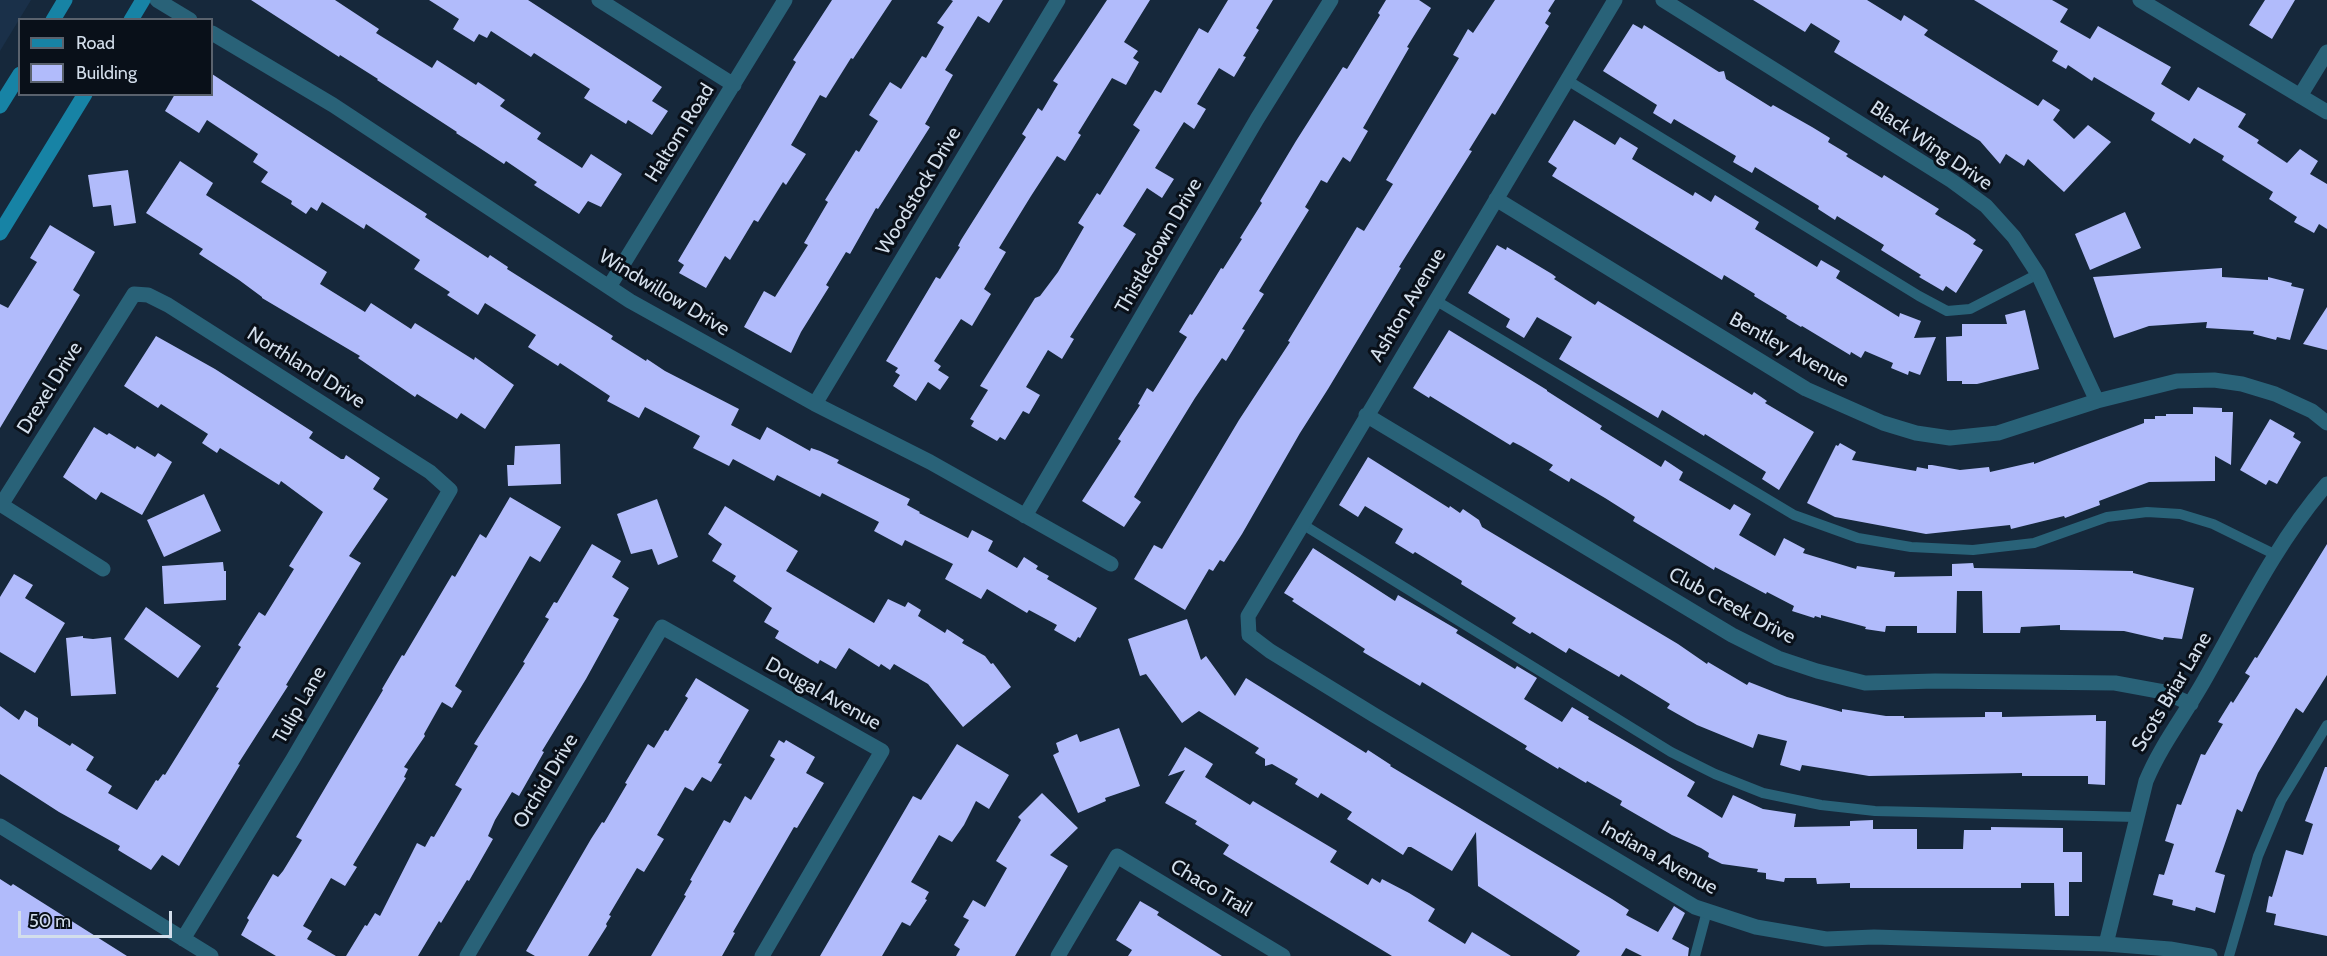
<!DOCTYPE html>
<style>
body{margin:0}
#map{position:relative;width:2327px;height:956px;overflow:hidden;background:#16283b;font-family:Cabin,sans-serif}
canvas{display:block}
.legend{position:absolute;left:18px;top:18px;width:195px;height:78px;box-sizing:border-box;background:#091019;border:2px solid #5a626d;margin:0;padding:8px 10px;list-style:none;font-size:18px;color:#d3deeb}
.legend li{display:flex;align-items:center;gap:12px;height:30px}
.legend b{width:30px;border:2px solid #5a626d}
.scale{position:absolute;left:18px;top:911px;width:154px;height:27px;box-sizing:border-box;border:3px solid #d3deeb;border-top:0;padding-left:8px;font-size:18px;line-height:21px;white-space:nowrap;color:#d3deeb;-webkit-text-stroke:4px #091019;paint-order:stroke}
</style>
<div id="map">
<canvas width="2327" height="956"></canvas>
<ul class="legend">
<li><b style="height:8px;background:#1783a5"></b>Road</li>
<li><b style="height:16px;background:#b1bbfb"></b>Building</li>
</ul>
<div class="scale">50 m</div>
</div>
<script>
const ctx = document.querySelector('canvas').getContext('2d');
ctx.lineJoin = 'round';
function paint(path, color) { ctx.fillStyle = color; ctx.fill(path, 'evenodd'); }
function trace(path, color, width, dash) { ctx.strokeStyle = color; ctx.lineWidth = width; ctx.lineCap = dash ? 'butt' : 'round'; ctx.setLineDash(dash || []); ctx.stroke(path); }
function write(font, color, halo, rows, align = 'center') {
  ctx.font = font + ' Cabin,sans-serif'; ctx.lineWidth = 6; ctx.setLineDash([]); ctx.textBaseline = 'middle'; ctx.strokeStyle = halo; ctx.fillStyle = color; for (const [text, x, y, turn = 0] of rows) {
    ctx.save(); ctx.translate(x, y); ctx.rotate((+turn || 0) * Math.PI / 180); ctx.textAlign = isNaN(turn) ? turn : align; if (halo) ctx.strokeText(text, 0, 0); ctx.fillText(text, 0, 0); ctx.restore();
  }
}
paint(new Path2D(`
 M0,0h31l-31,51z`), '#1a3049');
paint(new Path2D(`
 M251,0h84l44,29 -3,4 56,35 5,-8 39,25 2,-3 27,18 -5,6 41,27 -4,6 45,29 9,-14 31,20 -21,33 -13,-6 -9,13 -45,-29 3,-3 -31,-21 -2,3 -29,-19 -19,-12 1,-1 -80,-52 1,-1 -38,-24 -1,2z
 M429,0h99l134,87 -10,14 16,10 -16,24 -24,-15 -2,4 -42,-26 6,-9 -56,-36 -3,4 -40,-26 -4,7 -8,-4 -5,8 -21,-13 6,-10z
 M832,0h60l-39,59 -2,-1 -25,40 -6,-3 -29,50 15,9 -20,31 -3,-3 -25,40 -4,-2 -24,40 -5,-4 -19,32 -27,-15 5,-8 -6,-4 118,-199 -3,-2z
 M951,0h52l-14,23 -11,-7 -33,54 8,5 -28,49 5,3 -52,82 -2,-1 -26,46 -4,-2 -20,33 3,2 -28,45 -10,21 -47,-26 20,-36 11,6 33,-52 -4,-2 24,-41 -3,-2 31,-50 3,2 19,-31 -9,-6 21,-33 11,7 21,-33 4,2 18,-31 -7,-4 16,-22z
 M1107,0h43l-26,42 14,9 -5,7 6,4 -13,23 -14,-7 -34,55 3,2 -16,26 -8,-5 -26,40 -32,52 7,4 -22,37 7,5 -19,32 -11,-7 -27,42 7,5 -3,4 11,7 -9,13 -12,-8 -12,19 -23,-15 7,-11 -5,-3 3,-4 -12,-7 50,-84 4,2 20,-32 -2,-1 3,-6 65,-103 -4,-3 16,-26 4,3 16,-27 -5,-3z
 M1228,0h45l-17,28 3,2 -16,26 3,1 -12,20 -15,-9 -22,36 9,5 -12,20 -10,-7 -29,46 19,11 -12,19 -15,-10 -24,38 13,8 -66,103 4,2 -12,20 -14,-9 -22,37 14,8 -11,19 -6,-3 -18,29 -5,-3 -3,4 -26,-15 3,-5 -4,-2 18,-29 -8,-4 55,-88 5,-2 18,-24 26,-45 -6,-4 19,-30 3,2 40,-65 -7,-5 22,-35 6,3 38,-65 9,5z
 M1386,0h33l12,8 -24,39 2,1 -46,80 5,3 -18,31 -7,-5 -16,26 -6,-3 -16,27 4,3 -50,81 5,3 -22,35 3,1 -19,31 -4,-3 -27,40 -61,99 7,5 -17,25 -42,-26 39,-60 -3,-2 22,-34 -2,-1 9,-16 6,4 34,-55 -8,-5 11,-18 2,1 29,-47 2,1 19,-30 -2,-1 22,-35 -2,-2 36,-60 47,-74 4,2 33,-54 -2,-2z
 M1495,0h60l-7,11 3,2 -6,10 4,3 -54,89 -3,-2 -23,37 3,1 -73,116 2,1 -73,121 -28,44 -58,101 -18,28 -4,-2 -7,11 -4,-2 -24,41 -51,-31 20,-34 8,4 77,-129 51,-78 -2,-1 69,-114 7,4 29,-47 -7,-4 73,-122 -6,-3 15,-26 5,4z
 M1753,0h114l34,21 3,-6 24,15 -4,5 114,71 5,-7 17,11 -7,10 21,19 14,-14 23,17 -47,50 -36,-33 -4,7 -18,-12 -6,10 -20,-23 -146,-89 6,-11 -29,-18 -6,9z
 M1974,0h78l16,9 -8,13 30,17 8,-13 73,41 -10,17 28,17 9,-14 48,27 -8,13 21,13 -2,3 30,20 13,-14 18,12 -8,13 17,10v45l-8,-5 -5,9 -20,-11 3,-5 -28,-18 4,-7 -51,-32 2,-4 -30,-18 -4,6 -39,-24 4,-7 -61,-36 -2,4 -24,-16 -2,4 -14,-8 6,-10z
 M2265,0h30l-23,39 -23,-14z
 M1633,24l9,5 2,-4 75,47 5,-1 2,8 45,28 2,-2 39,22 18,11 -2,4 20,12 -2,2 3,2 33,20 2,-3 55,34 -4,5 33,20 8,6 -3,4 10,6 -27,43 -10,-7 -3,5 -24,-14 2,-2 -40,-25 3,-5 -47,-29 -2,4 -17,-11 1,-3 -64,-39 -3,6 -19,-11 3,-6 -62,-37 -3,5 -18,-11 4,-8 -54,-34z
 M212,74l215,140 -2,3 63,41 2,-3 18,12 -1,2 106,67 -2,3 35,22 1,-2 18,12 74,38 -8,16 29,15 7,-13 43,24 1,-3 9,3 19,9 -2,3 73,36 -3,6 13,7 -1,1 49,25 4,-8 21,11 -5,10 29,17 7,-11 14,9 -2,3 13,7 -2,3 50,29 -17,30 -2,-1 -3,5 -21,-12 3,-5 -28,-15 -2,3 -40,-24 -6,10 -36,-20 8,-15 -48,-24 -3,6 -28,-15 5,-9 -57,-29 -2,4 -43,-22 -3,6 -41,-22 -4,7 -36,-18 7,-12 -55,-29 -6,11 -32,-17 3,-5 -50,-33 -2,3 -30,-19 8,-12 -51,-32 -7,12 -31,-20 3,-3 -36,-23 6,-9 -54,-36 -2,5 -42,-27 -5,9 -6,-4 -5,7 -15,-10 1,-3 -31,-19 7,-10 -15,-10 5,-8 -51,-34 -8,13 -34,-22 10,-17h37z
 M1574,120l41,25 5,-8 18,11 -6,11 61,37 2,-4 16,10 4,-7 44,27 -4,7 62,38 4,-7 19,11 -4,7 63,39 1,-4 21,8 -7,17 22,-1 -16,38 -11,-4 -1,4 -17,-7 2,-5 -28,-12 -4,7 -10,-6 -1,3 -48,-29 -1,1 -15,-9 1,-2 -33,-20 1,-2 -31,-19 -2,5 -170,-104 5,-8 -9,-6z
 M180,161l33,22 -7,12 121,77 -7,12 45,28 6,-9 40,26 4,-6 59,37 1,-3 39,28 -29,44 -24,-16 -4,6 -40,-25 -2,3 -57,-39 2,-2 -98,-58v-1l-23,-17 -40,-26 4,-5 -57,-36z
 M128,170l8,53 -22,3 -3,-21 -18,2 -5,-32z
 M2125,212l16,36 -51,22 -15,-36z
 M50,225l45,27 -22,38 7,5 -80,133v-124l8,4 29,-46 -7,-4z
 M1497,245l9,5 1,-3 45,27 4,3 -2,2 41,26 3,-4 154,94 2,-3 13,9 -2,2 49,29 -35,58 -17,-11 4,-7 -61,-38 -1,2 -42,-26 -4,8 -99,-59 13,-22 -35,-20 -13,21 -18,-11 4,-8 -42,-26z
 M2222,268v9l46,3v-3l24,6 -1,3 13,3 -14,51 -13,-3 -1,3 -23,-6 1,-3 -48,-3 1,-6 -58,4 -35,12 -21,-61z
 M2327,307v43l-24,-6z
 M2025,310l14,59 -62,15h-15v-3h-15l-1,-44 16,-1v-12h45l-2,-9z
 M1449,330l98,60v1l55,35 -2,3 61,38 4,-7 18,12 -4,8 51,30 4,-6 17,10 -12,21 36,21 9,-18 21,11 -2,4 53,16 1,-3 38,6 -1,5 58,-1v-12l21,-1 1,5 159,3v2l61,15 -12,51 -18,-2 -1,3 -39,-9 -64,-1v-5l-39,2 -1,6h-37l-1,-42h-25l-1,42h-39v-7h-31l-1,6 -20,-3 1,-2 -45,-12v3l-6,-2 -1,2 -22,-7 2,-5 -27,-14 -1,2 -51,-27 -1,3 -81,-49 2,-4 -30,-19 -34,-20 -2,4 -20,-12 4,-5 -32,-19 -8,-4 -3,3 -80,-49 -1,2 -16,-10z
 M156,336l59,33 98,63 -4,6 32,21h3l2,-4 34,23 -7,11 15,10 -39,57 12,7 -75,122 2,1 -50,78 2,1 -61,101 -17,-11 -11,15 -33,-20 2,-4 -61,-34 -59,-38v-68l19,14 6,-10 13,8v8l32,20 2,-3 22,14 -8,13 26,16 -4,7 29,17 19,-30 2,1 5,-7 2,1 54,-87 -3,-1 25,-40 -3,-2 21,-33 6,4 29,-47 -5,-3 34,-54 -42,-31 -2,4 -59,-37 -3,5 -15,-10 6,-9 -47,-30 -3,4 -34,-22z
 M2193,407l29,1v4h11l-2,53 -16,-9v25l-66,1 -50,19 1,4 -35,13 -1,-2 -53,13 -1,-4 -84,9 -91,-17 -28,-14 29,-58 2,1 2,-3 16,9 -4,8 64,11 1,-4 11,2v-4h4l28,5 29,-3 1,5 44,-10v2l110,-41v-4h11v-3h11v-2h27z
 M2270,419l25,14 -2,4 8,5 -24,42 -8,-4 -3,5 -26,-15z
 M94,427l13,8 2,-2 26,16 2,-3 18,11 3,-4 14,9 -30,53 -41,-23 -5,8 -33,-23z
 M560,444l1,40 -53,2 -1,-21h7l1,-19z
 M1368,457l81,51 1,-2 10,7 3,-4 16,11 3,7 196,117 29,20 1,-2 39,23 2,-3 38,15 55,15v-3l44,7h18v2l81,-1v-5h17v5l94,-2v6h10l-1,64 -17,-1v-8h-66v-3l-153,3 -67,-11 -2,6 -20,-6 7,-24 -29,-7 -5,14 -56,-23 -30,-17 3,-4 -49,-30 -2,3 -50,-29 -3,5 -34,-21 -2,2 -18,-11 4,-5 -55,-34 1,-3 -47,-29 -2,2 -18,-11 8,-14 -38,-23 -7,11 -19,-12z
 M204,494l17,37 -57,26 -17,-37z
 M510,497l51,30 -21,35 -10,-6 -75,130 7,5 -10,17 -10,-6 -18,32 1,2 -21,31 4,2 -4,8 2,1 -53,87 4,2 -12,19 -14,-8 -28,48 9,5 -5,8 29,17h-60l-35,-21 8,-15 -2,-2 26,-44 5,3 5,-6 19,-31 -6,-3 87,-147 -1,-1 20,-34 2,1 48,-81 3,2 25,-43 6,4z
 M657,499l21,58 -20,8 -6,-16 -21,5 -14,-40z
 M725,506l73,45 -12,20 88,52 14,-24 17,8 3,-5 13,8 -3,6 27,17 2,-4 17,11 -2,3 23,13 6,8 2,-1 18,24 -48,40 -35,-43 -34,-20 -4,6 -9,-6 -2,3 -30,-19 -13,21 -16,-9 -2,4 -43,-26 4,-7 -15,-9 8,-14 -39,-27 3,-5 -24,-15 10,-17 -14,-10z
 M592,544l29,17 -9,16 17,11 -16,28 6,3 -33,60 -44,72 2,1 -25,44 -7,-4 -17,28 -7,16 5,3 -24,42 -2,-1 -26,43 -2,-2 -21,35h-72l19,-31 2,1 8,-13 5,3 37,-73 8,4 6,-11 3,1 28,-48 -7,-4 23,-39 -4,-2 51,-81 -2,-1 26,-43 -4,-2 9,-15 3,1z
 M2327,544v131l-24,38 -7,-5 -38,65 -16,39 -5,-3 -22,63 10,3 -10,38 -19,-6 -1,4 -23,-6 1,-5 -20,-5 6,-21 5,1 10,-31 -9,-3 12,-37 4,1 20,-51 4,1 18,-31 -5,-2 13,-21 2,2 17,-27 -5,-3 10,-16 2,1z
 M1313,548l82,53 3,-6 60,35 -2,3 59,36 2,-3 20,12 -13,21 38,23 10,-15 17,10 -1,2 107,63 -8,14 35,22 11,-23 30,14 33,5 -2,13 56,-1v-5l23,-1v9h44v20h46l1,-19h27v-3l72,1v24h19v30h-13v34h-14l-1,-33h-33v5h-171v-5l-33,1 -1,-6h-31l-1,4 -18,-3v-6l-9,-1 1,-3 -36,-5 -14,-7 1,-4 -8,-5 -29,-13 -52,-30 2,-4 -35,-20 -1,2 -27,-16 -1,2 -33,-20 2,-3 -105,-64 -2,4 -57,-34 2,-3 -73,-48 2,-2 -10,-6z
 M223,562l1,9h2v29l-62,4 -2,-38z
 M14,574l19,11 -8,13 40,25 -30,50 -35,-21v-55z
 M146,607l55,39 -23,32 -54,-39z
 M1187,619l14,41 5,-4 29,40 11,-18 120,75 2,-3 23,15 -1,1 222,133 17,11 -3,5 32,17 16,-26 11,7 -13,26 17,9 -1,8h-46l-16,-8 -5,8h-45l4,-5 -102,-65 -2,-54 -24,39 -41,-24h-3l-5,8 -56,-36 5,-7 -31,-19 -3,5 -23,-14 3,-5 -26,-15 -7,2v-7l-10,-6 4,-5 -60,-37 -17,12 -36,-49 -6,2 -12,-37z
 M83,636v2l10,1 18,-2 5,57 -45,2 -5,-58z
 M696,678l53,32 -31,53 4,1 -11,18 -9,-5 -9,14 -8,-4 -28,48 7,4 -20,33 -7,-4 -28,47 2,1 -5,8 1,2 -19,30h-53l-9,-5 65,-112 11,-17 2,1 23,-39 -2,-1 23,-39 6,4 11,-18 3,1 20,-33 -3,-2z
 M1119,728l21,58 -35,12 1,3 -28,12 -25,-58 6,-3 -3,-9 21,-9 3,8z
 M779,740l5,3 2,-3 29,17 -9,16 18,10 -27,45 -3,-1 -61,105 2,1 -13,23h-71l35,-60 -2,-1 8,-14 -2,-1 34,-60 6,3 15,-27 6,4 24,-41 -5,-3z
 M957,744l52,31 -20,34 -13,-8 -12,24 -12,17 -13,-7 -28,47 18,10 -4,7 2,1 -17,26 -8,-4 -20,34h-62l93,-160 8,4z
 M1185,747l28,17 -8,13 45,28 3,-4 84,50 -7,11 38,23 4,-7 8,5 2,-4 27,14 26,16 -7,12 37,23 7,-12 39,24h-119l-169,-102 6,-9 -34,-21 2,-3 -32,-18 20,-33 -17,6z
 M2325,767h2v169l-53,-11 2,-11 -10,-2 3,-16 3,1 14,-47 17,5 10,-31 -8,-3z
 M1042,793l36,35 -28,27 18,11 -53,90h-59l4,-7 -6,-4 15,-25 -6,-3 10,-17 12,7 22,-39 -11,-7 25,-41 -3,-3z
 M0,879l11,7 2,-2 114,72h-127z
 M1140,901l19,11 -2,3 65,41h-94l4,-6 -16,-10z`), '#b1bbfb');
trace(new Path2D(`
 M1567,80l352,216 28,15 23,-2 68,-35
 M1435,300l359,215 64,23 53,9 62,3 61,-7 73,-26 40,-5 33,2 33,10 63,31
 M1302,524l369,228 44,22 48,19 58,12 54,6 262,6
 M1695,956l12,-45
 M2229,956l29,-100 23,-55 46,-76`), '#296278', 10);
trace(new Path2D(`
 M157,0l33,20
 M599,0l135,85
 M1615,0l-367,616 1,19 21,16 104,64 321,192 61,20 70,12 48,-2 232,7 64,5 40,7
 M1663,0l289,181 34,25 28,31 24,37 59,127
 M2140,0l187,112
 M212,33l121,72 297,196 185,103 115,58 181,102
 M2300,96l27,-44
 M1496,199l310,190 77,34 33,10 34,5 48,-5 99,-32 80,-20 37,-1 28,4 33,10 37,17 15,12
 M609,287l176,-287
 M815,404l243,-404
 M1366,415l366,220 46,23 39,13 48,12 70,-2 180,2 49,9 27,12
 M0,504l103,65
 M1,505l133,-211 14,1 20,10 262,167 20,18 -157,269 -110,180
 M1025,516l232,-397 74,-119
 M0,826l211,130
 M2106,944l40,-163c14,-34 37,-64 55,-95 39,-68 74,-142 126,-202
 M467,956l195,-329 220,124 -120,205
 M1058,956l59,-100 166,100`), '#296278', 15);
trace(new Path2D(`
 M53,20l12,-20
 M131,20l12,-20
 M0,106l20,-32
 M0,233l85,-139`), '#1783a5', 15);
write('20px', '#d3deeb', '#091019', [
 ["Haltom Road",680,133,-58],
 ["Black Wing Drive",1931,146,34],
 ["Woodstock Drive",919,191,-59],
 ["Thistledown Drive",1159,246,-60],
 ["Windwillow Drive",664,293,31],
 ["Ashton Avenue",1408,305,-59],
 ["Bentley Avenue",1789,350,29],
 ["Northland Drive",306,368,32],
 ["Drexel Drive",50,388,-58],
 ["Club Creek Drive",1732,606,28],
 ["Scots Briar Lane",2172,692,-59],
 ["Dougal Avenue",823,694,29],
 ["Tulip Lane",300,705,-60],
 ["Orchid Drive",546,781,-59],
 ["Indiana Avenue",1659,858,29],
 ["Chaco Trail",1211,888,31]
]);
</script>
